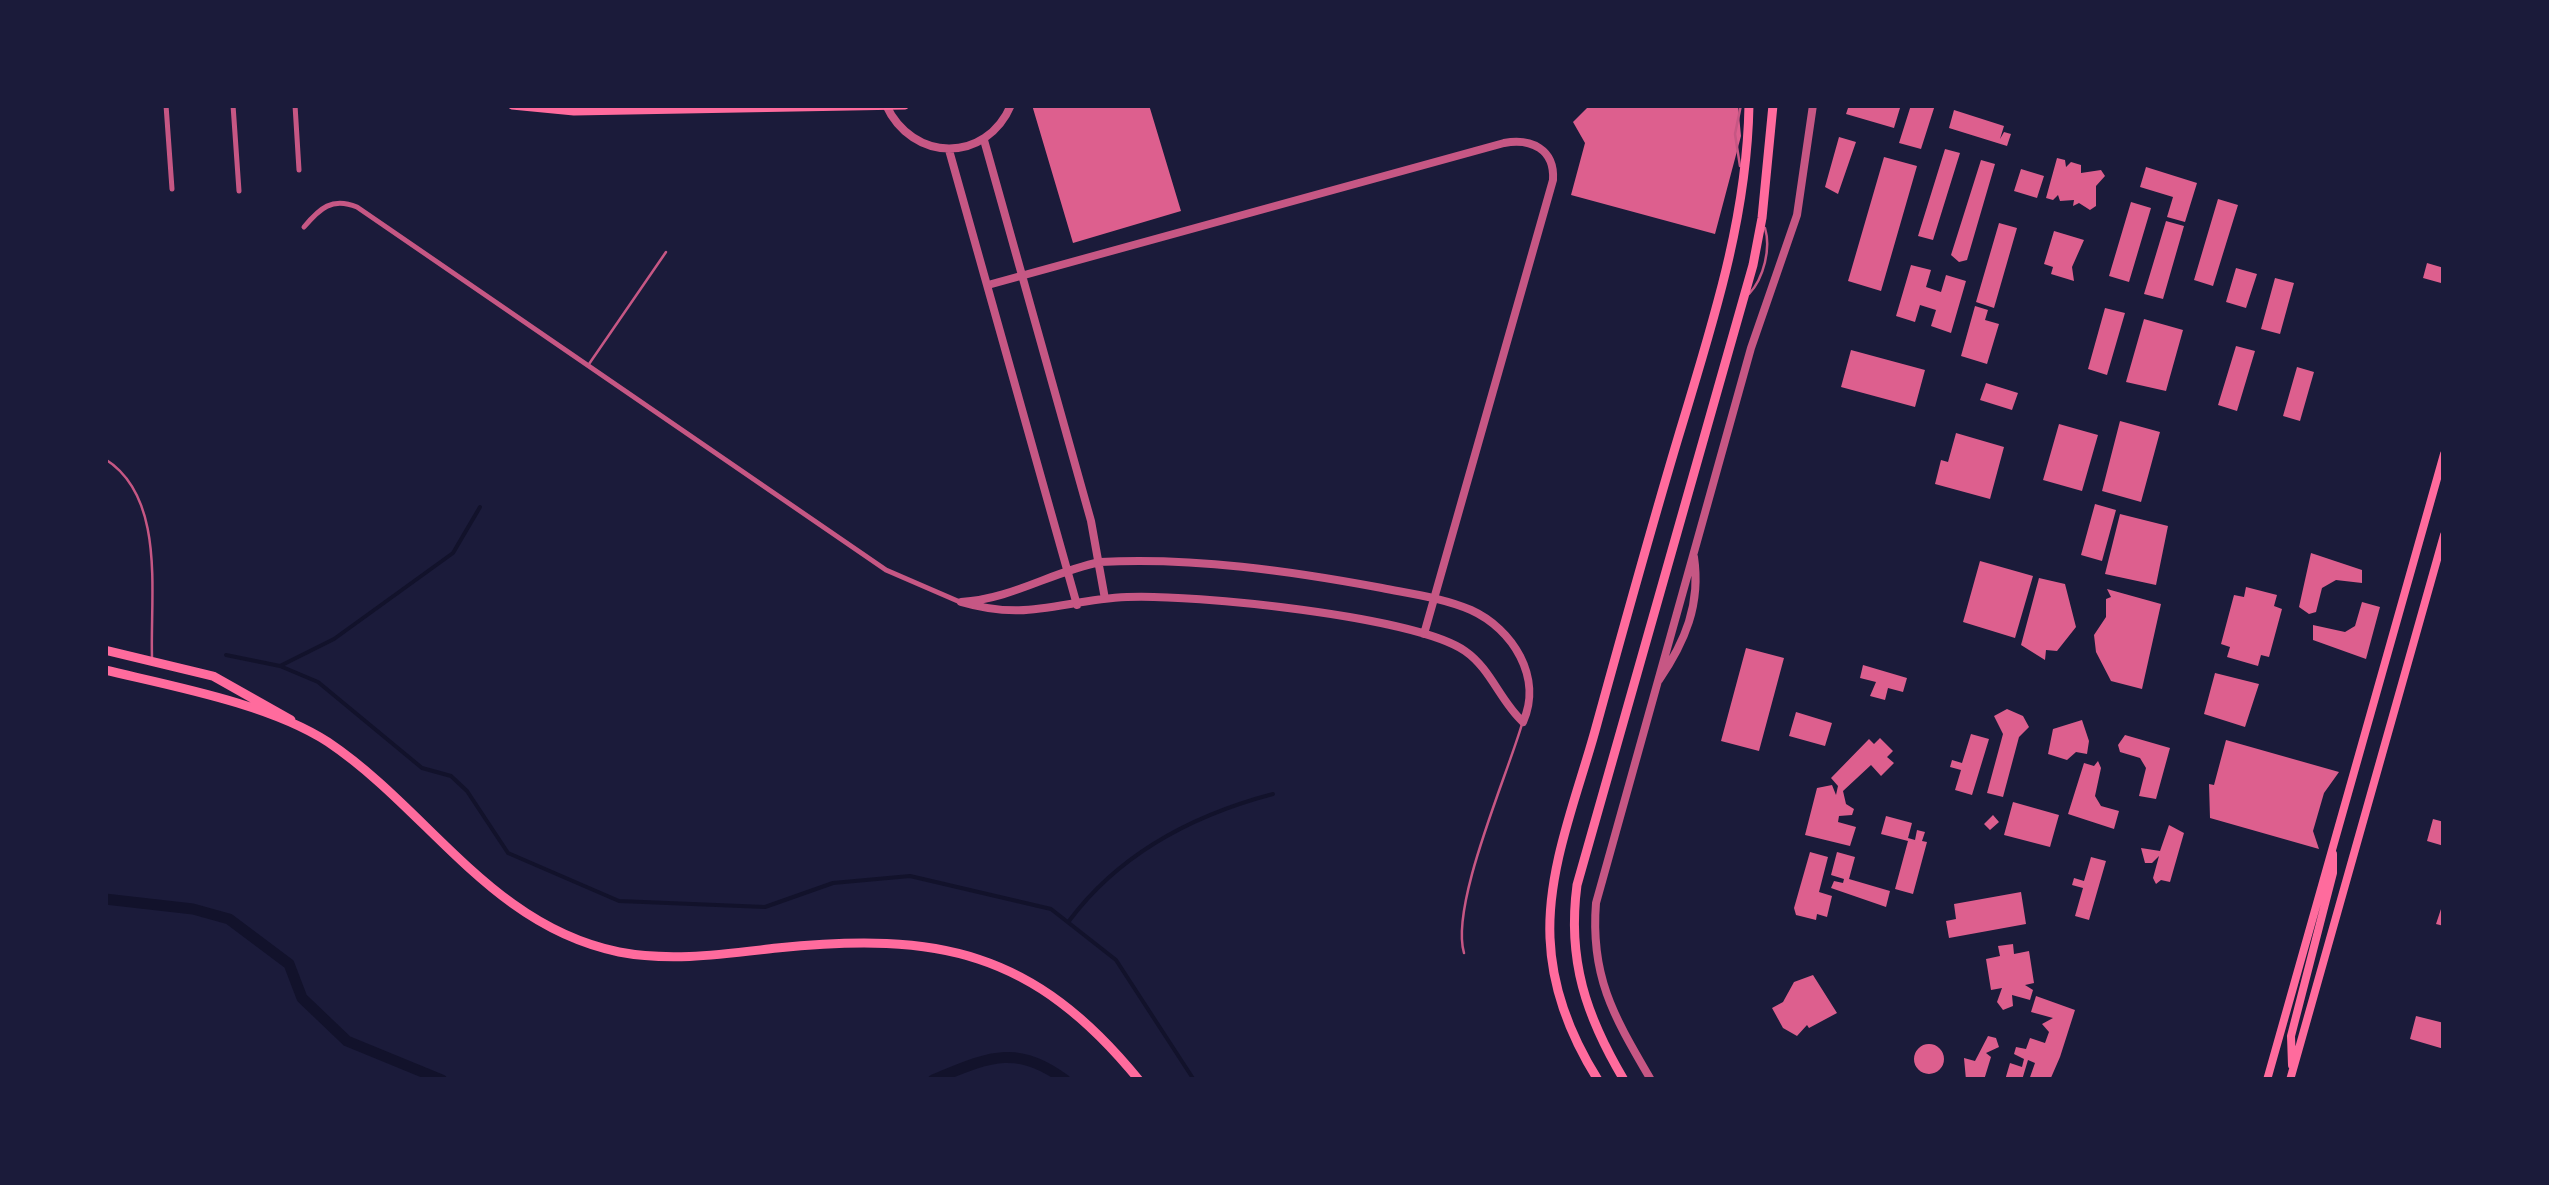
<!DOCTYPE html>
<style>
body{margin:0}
#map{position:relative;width:2549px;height:1185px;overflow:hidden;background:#1b1b3a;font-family:Raleway,sans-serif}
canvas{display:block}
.frame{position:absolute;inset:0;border:108px solid #1b1b3a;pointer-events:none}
</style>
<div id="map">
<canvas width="2549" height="1185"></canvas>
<div class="frame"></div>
</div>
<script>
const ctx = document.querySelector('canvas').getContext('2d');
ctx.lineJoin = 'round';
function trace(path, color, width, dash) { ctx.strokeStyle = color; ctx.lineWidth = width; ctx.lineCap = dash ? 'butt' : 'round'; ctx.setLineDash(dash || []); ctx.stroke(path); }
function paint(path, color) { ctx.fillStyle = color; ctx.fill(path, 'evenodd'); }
trace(new Path2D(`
 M226,655l54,11 38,16 104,86 29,8 16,15 41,62 111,48 146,6 68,-24 77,-7 141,33 65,51 78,120
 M280,666l54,-27 119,-86 27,-46
 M1069,921c50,-67 124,-106 204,-127`), '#12122b', 4);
trace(new Path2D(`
 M105,899l88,10 36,10 60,45 13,34 45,43 95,39
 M933,1080c52,-21 82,-38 132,0`), '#12122b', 11);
paint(new Path2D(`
 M1032,105h117l32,106 -108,32z
 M1590,105h148l3,31 -26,98 -144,-39 14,-52 -12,-21z
 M1849,105h39l12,3 -6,20 -48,-14z
 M1911,105h24l-14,44 -22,-6z
 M1954,110l50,16 -4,13 4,-7 7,2 -4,12 -58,-18z
 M1839,137l17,5 -18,52 -13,-7z
 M1945,149l15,4 -27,87 -15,-4z
 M1884,157l33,9 -36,125 -33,-10z
 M2057,158l8,2 1,7 5,-5 10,3v8l20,-3 4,6 -9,10v20l-6,4 -11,-7 -6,3 1,-6 -14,1 -2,-6 -5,5 -7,-2z
 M1981,160l14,4 -28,96 -8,2 -8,-7z
 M2146,167l51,16 -12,39 -18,-5 6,-20 -33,-10z
 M2021,169l23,7 -7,22 -23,-7z
 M2218,199l20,6 -25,81 -19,-6z
 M2131,202l20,6 -22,74 -20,-6z
 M2166,221l18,5 -21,73 -19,-5z
 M1999,223l18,5 -23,80 -18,-6z
 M2054,231l30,9 -12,27 2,14 -23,-7 2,-7 -9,-3z
 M2427,263l17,5 -3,15 -18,-5z
 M1911,265l20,5 -5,17 15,5 5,-17 20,6 -15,52 -20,-7 5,-16 -16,-5 -5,17 -19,-6z
 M2236,268l21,6 -11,34 -20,-6z
 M2275,278l19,5 -14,51 -19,-5z
 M1975,306l13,4 -3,10 14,4 -12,40 -26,-8z
 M2105,308l20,5 -18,62 -19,-6z
 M2144,319l39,11 -17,61 -40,-9z
 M2236,346l19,5 -18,60 -19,-6z
 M1851,350l74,20 -10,37 -74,-20z
 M2297,367l17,5 -14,49 -17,-5z
 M1986,383l32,10 -6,17 -32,-10z
 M2120,421l40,11 -19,70 -39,-11z
 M2059,424l39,11 -16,56 -39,-11z
 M1956,433l48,14 -14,52 -55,-15 6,-24 7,2z
 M2095,504l21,6 -14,51 -21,-6z
 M2120,514l48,12 -12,59 -51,-11z
 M2311,553l51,17v13l-26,-3 -14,8 -6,24 -7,2 -10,-7z
 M1980,561l53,15 -18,62 -52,-16z
 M2039,578l26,6 11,43 -19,24 -11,-1 -1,10 -24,-15z
 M2246,587l31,8 -3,11 8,3 -13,48 -8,-2 -3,11 -31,-9 3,-10 -9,-3 13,-49 10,2z
 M2107,589l54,15 -19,85 -31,-8 -15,-29 -2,-17 12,-18v-18l5,-2z
 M2362,602l18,5 -14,52 -53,-19v-15l32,7 10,-6z
 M1746,648l38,10 -25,93 -38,-10z
 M1863,665l44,13 -4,14 -15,-4 -3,12 -15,-4 6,-14 -16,-4z
 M2215,673l44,11 -14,43 -41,-13z
 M2007,709l16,7 6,11 -10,10 -16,60 -16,-4 16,-59 -9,-18z
 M1796,712l36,11 -7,23 -36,-10z
 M2082,720l7,21 -2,13 -11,-2 -9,8 -19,-6 5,-25z
 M1971,734l18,5 -17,56 -17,-5 6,-20 -11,-3 2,-7 10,3z
 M2125,735l45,13 -14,51 -17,-3 7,-28 -6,-10 -20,-6 -2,-7z
 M1880,738l13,13 -6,6 7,6 -13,13 -10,-11 -28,26 3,13 8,5 -2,6 -13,1 -1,6 18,5 -6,19 -45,-11 12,-47 15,-3 4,10 2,-9 -7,-8 38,-39 5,5z
 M2226,740l113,32 -15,21 -11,38 6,18 -109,-31 -1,-34 5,1z
 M2098,761l3,7 -6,28 6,10 18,5 -5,18 -46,-15 16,-51 10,3z
 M2013,802l46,13 -9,32 -46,-12z
 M1993,815l6,7 -9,8 -6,-6z
 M1886,816l26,7 -4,15 7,2 2,-10 8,2 -3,9 5,1 -14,52 -18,-5 13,-48 -27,-7z
 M2433,819l11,3v24l-17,-5z
 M2169,825l15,8 -14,49 -9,-2 -5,4 -3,-6 6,-22 -7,7h-7l-4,-15 19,3z
 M1810,852l18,5 -9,35 13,4 -5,21 -10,-3 -1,6 -20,-5 -2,-7z
 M1837,852l18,5 -6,22 41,12 -4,16 -55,-19 3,-7 9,2 1,-4 -13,-4z
 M2091,857l15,4 -17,59 -14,-4 8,-28 -11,-3 2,-7 10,3z
 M2021,892l5,32 -77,14 -3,-17 10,-2 -2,-15z
 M2444,900v26l-8,-2z
 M2013,944l1,10 15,-3 5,32 -9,2 8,5 -3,10 -18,-5 1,11 -10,4 -6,-8 5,-14 -11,2 -5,-31 14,-3 -2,-10z
 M1813,975l24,38 -28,15 -2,-3 -10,11 -14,-8 -11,-20 11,-6 11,-20z
 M2036,996l39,14 -15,47 -10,23h-21l6,-17 -7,-3 -6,20h-17l5,-17 12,4 2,-8 -10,-5 2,-7 10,2 4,-11 15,5 4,-11 -7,-8 11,-6 -22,-6z
 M2416,1016l28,7v26l-34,-10z
 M1988,1036l8,2 3,9 -13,6 5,4 -7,23h-18l-2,-22 11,3z
 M1914 1059a15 15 0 1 1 30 0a15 15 0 1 1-30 0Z`), '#dd5f8e');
trace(new Path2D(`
 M1740,166l-5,-32 6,-29
 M1749,294c15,-16 22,-46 16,-66
 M589,364l77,-112
 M105,459c61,38 45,135 47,198
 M1464,953c-14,-48 43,-177 58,-229`), '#c65784', 2.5);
trace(new Path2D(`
 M166,105l6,84
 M233,105l6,86
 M295,105l4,65
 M304,227c16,-19 28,-30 53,-20l529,363 74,32`), '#c65784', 5);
trace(new Path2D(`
 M886,105c26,57 100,59 125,0
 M984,140l107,381 14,78
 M949,150l128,455
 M988,285l516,-142c27,-5 51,6 49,37l-129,454
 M1100,562c93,-5 191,9 282,26 30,6 61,10 89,22 42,19 72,68 52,112 -23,-21 -32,-53 -58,-71 -50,-35 -273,-57 -338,-54 -66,3 -98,25 -166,5 51,-3 90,-30 139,-40z
 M1659,680c26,-38 42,-76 35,-123
 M1651,1080c-36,-62 -61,-102 -55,-177l155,-555 46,-133 16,-110`), '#c65784', 8);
trace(new Path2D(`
 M2292,1065l-1,-29 42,-163v-19
 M2267,1080l177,-626
 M2290,1080l154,-545`), '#ff6b9d', 8);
trace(new Path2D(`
 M512,105l62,6 331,-6
 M1598,1080c-27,-43 -46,-91 -48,-142 -3,-69 27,-142 45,-207 27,-98 54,-196 83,-293 33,-110 69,-217 71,-333
 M1624,1080c-38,-64 -57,-120 -47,-195l176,-620 9,-47 11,-113`), '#ff6b9d', 9);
trace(new Path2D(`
 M105,650l108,26 78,44
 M105,670c67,16 165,34 223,72 101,68 163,184 291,210 52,10 105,2 158,-4 161,-16 256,2 362,132`), '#ff6b9d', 9);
</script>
